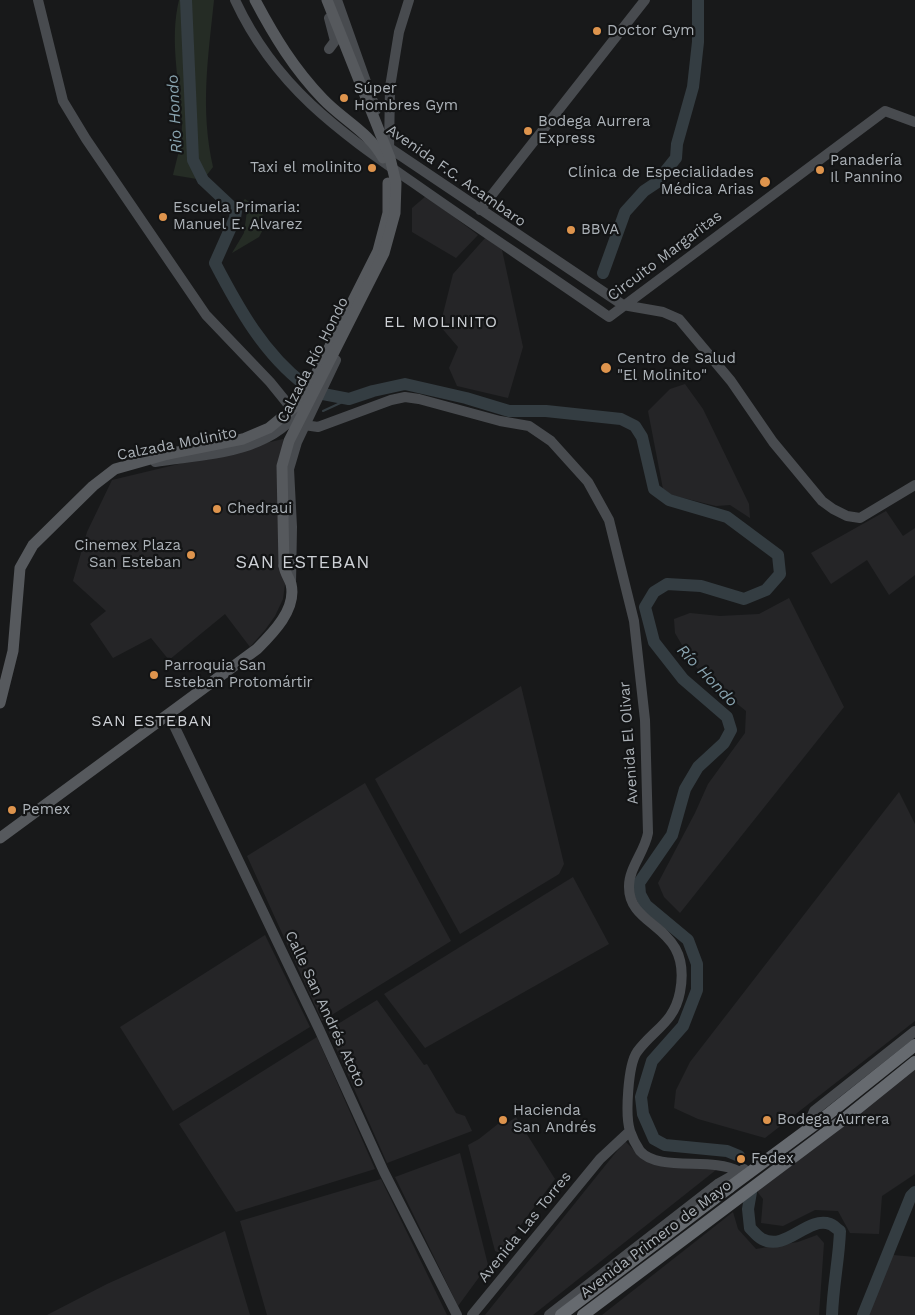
<!DOCTYPE html>
<meta charset="utf-8">
<style>
body{margin:0}
canvas{display:block;background:#18191a}
</style>
<canvas width="915" height="1315"></canvas>
<script>
const ctx = document.querySelector('canvas').getContext('2d');
ctx.lineJoin = 'round';
function paint(path, color) { ctx.fillStyle = color; ctx.fill(path, 'evenodd'); }
function trace(path, color, width, dash) { ctx.strokeStyle = color; ctx.lineWidth = width; ctx.lineCap = dash ? 'butt' : 'round'; ctx.setLineDash(dash || []); ctx.stroke(path); }
function write(font, color, halo, rows, align = 'center') {
  ctx.font = font + ' "Work Sans",sans-serif'; ctx.lineWidth = 4.5; ctx.setLineDash([]); ctx.textBaseline = 'middle'; ctx.strokeStyle = halo; ctx.fillStyle = color; for (const [text, x, y, turn = 0] of rows) {
    ctx.save(); ctx.translate(x, y); ctx.rotate((+turn || 0) * Math.PI / 180); ctx.textAlign = isNaN(turn) ? turn : align; if (halo) ctx.strokeText(text, 0, 0); ctx.fillText(text, 0, 0); ctx.restore();
  }
}
paint(new Path2D(`
 M426,196l52,39 -22,23 -44,-26v-24z
 M486,237l16,13 21,97 -15,51 -51,-12 -8,-18 9,-21 -18,-21 13,-52z
 M685,384l18,25 46,95 1,14 -20,-13 -14,1 -45,-11 -8,-6 -15,-78 22,-22z
 M283,439l-2,88 4,57 -2,15 -8,17 -10,14 -15,17 -25,-33 -56,46 -18,-22 -38,20 -23,-34 16,-13 -33,-30 14,-49 25,-52z
 M886,511l17,25 12,-8v47l-26,20 -22,-35 -36,24 -20,-31z
 M789,598l55,109 -164,206 -16,-16 -6,-14 37,-70 13,-29 37,-51 1,-22 -32,-26 -21,-21 -18,-31 -1,-14 16,-6 30,3 39,-2z
 M521,686l43,178 -5,10 -99,60 -85,-155z
 M365,783l86,158 -129,80 -75,-165z
 M899,792l16,32v197l-150,117 -67,-19 -24,-11 2,-18 14,-28z
 M573,877l36,67 -184,104 -41,-54z
 M265,935l45,92 -137,84 -53,-84z
 M377,1000l47,65 3,-1 29,49 9,3 7,15 -85,32 -59,-133z
 M317,1037l58,132 -139,43 -57,-88z
 M915,1065v109l-33,22 -3,38 -29,-1 -12,-22 -23,-1 -32,16 -22,-3 2,-24 -7,-9z
 M516,1117l39,62 -55,74 -5,-2 -27,-106 11,-6 24,-19 6,2z
 M625,1141l18,18 78,7 -188,149h-48z
 M460,1153l28,112 -30,41 -63,-129z
 M381,1179l66,136h-180l-27,-94z
 M733,1212l5,17 18,20 42,-7 19,-7 7,8 -5,72h-217z
 M225,1231l25,84h-203l60,-31z
 M893,1255l22,2v58h-48z`), '#252527');
paint(new Path2D(`
 M179,0h35c-6,58 -14,109 -1,167l-10,13 -30,-5c4,-17 9,-32 9,-49 -2,-42 -13,-85 -3,-126z
 M245,199l18,13 -1,8 4,4 -7,13 -27,16 12,-20 3,-22 -6,-8z`), '#252c25');
trace(new Path2D(`
 M323,411l26,-12`), '#343d42', 2);
trace(new Path2D(`
 M186,0l7,160 10,20 33,31 -1,7 -20,45c24,46 49,91 90,122
 M603,273l22,-61 19,-21 12,-8 20,-25 1,-14 16,-57 5,-45v-42
 M323,394l26,5 24,-8 32,-7 61,14 43,13h37l75,8 14,7 7,11 12,52 15,11 58,17 51,38 2,19 -14,16 -22,9 -43,-13 -34,-2 -13,8 -9,15 9,35 29,37 44,38 4,13 -7,13 -26,24 -13,22 -13,46 -33,48 1,11 6,11 42,35 9,24v26l-14,36 -31,35 -11,36 2,17 11,25 11,6 62,6 12,5
 M751,1192l-3,17 2,19c4,4 8,9 12,11 24,13 45,-23 68,-15 3,1 7,5 10,7 -1,28 -7,55 -8,84
 M863,1315l48,-119 4,-4`), '#343d42', 12);
trace(new Path2D(`
 M38,0l25,101 23,38 120,176 64,67 26,32
 M235,0c43,93 113,137 193,193 60,42 121,82 181,124l276,-206 30,11
 M337,0l39,110
 M329,18l6,23 -6,8
 M382,143l241,162 40,7 16,7 52,62 42,61 49,59 11,8 14,7 13,2 55,-33
 M389,152l1,-65 9,-55 10,-32
 M480,210l165,-210
 M304,425l14,2 73,-27 14,-3 14,2 81,22 29,5 22,15 37,41 21,38 25,101 11,99 3,113c-3,18 -19,35 -19,53 -1,44 64,37 51,106 -6,31 -26,37 -43,60 -9,13 -12,63 -7,79 2,6 6,14 10,20 18,21 72,6 98,20
 M155,462c50,-8 118,-8 147,-56
 M291,583l1,-56 -3,-58 8,-27 39,-82
 M169,715l150,314 65,143 73,143
 M805,1132l9,-21 101,-80
 M472,1315l128,-156 30,-28
 M549,1315l170,-132 25,-14`), '#484b4f', 10);
trace(new Path2D(`
 M255,0c19,36 39,69 68,99 20,21 46,33 60,59
 M297,405l17,-27 64,-127 10,-38v-30
 M0,703l13,-52 7,-83 13,-23 60,-59 22,-17 53,-15
 M0,838l257,-189c16,-16 40,-40 34,-65 -2,-6 -6,-11 -7,-18`), '#56595d', 11);
trace(new Path2D(`
 M730,1187l96,-71 89,-71
 M583,1315l265,-199 67,-54`), '#666a6f', 12);
trace(new Path2D(`
 M168,454l75,-15 26,-11 28,-23
 M284,566l-2,-100 7,-25 95,-188 11,-40 1,-30 -6,-25 -63,-158`), '#56595d', 11);
trace(new Path2D(`
 M561,1315l169,-128`), '#666a6f', 12);
for (const [x, y, r, color] of [
 [597,31,5,"#de944d"],
 [344,98,5,"#de944d"],
 [528,131,5,"#de944d"],
 [372,168,5,"#de944d"],
 [820,170,5,"#de944d"],
 [765,182,6,"#de944d"],
 [163,217,5,"#de944d"],
 [571,230,5,"#de944d"],
 [606,368,6,"#de944d"],
 [217,509,5,"#de944d"],
 [191,555,5,"#de944d"],
 [154,675,5,"#de944d"],
 [12,810,5,"#de944d"],
 [503,1120,5,"#de944d"],
 [767,1120,5,"#de944d"],
 [741,1159,5,"#de944d"]
]) { const dot = new Path2D(); dot.arc(x, y, r, 0, 2 * Math.PI); ctx.fillStyle = color; ctx.fill(dot); trace(dot, '#131415', 2); }
write('15px', '#acb2b8', '#131415', [
 ["Doctor Gym",607,31],
 ["Súper",354,89],
 ["Hombres Gym",354,106],
 ["Bodega Aurrera",538,122],
 ["Express",538,139],
 ["Panadería",830,161],
 ["Il Pannino",830,178],
 ["Taxi el molinito",362,168,"right"],
 ["Clínica de Especialidades",754,173,"right"],
 ["Médica Arias",754,190,"right"],
 ["Escuela Primaria:",173,208],
 ["Manuel E. Alvarez",173,225],
 ["BBVA",581,230],
 ["Centro de Salud",617,359],
 ["\"El Molinito\"",617,376],
 ["Chedraui",227,509],
 ["Cinemex Plaza",181,546,"right"],
 ["San Esteban",181,563,"right"],
 ["Parroquia San",164,666],
 ["Esteban Protomártir",164,683],
 ["Pemex",22,810],
 ["Hacienda",513,1111],
 ["San Andrés",513,1128],
 ["Bodega Aurrera",777,1120],
 ["Fedex",751,1159]
], 'left');
write('15px', '#acb2b8', '#131415', [
 ["Avenida F.C. Acambaro",456,176,35],
 ["Circuito Margaritas",665,256,-37],
 ["Calzada Río Hondo",313,360,-63],
 ["Calzada Molinito",177,444,-11],
 ["Avenida El Olivar",629,743,-94],
 ["Calle San Andrés Atoto",325,1009,65],
 ["Avenida Las Torres",525,1227,-51],
 ["Avenida Primero de Mayo",656,1239,-37]
]);
write('italic 16px', '#88a3af', '#131415', [
 ["Rio Hondo",175,114,-93],
 ["Río Hondo",707,676,46]
]);
ctx.letterSpacing = '1px';
write('16px', '#cdd0d5', '#131415', [
 ["EL MOLINITO",441,322],
 ["SAN ESTEBAN",152,721]
]);
ctx.letterSpacing = '0px';
ctx.letterSpacing = '1px';
write('18px', '#cdd0d5', '#131415', [
 ["SAN ESTEBAN",303,563]
]);
ctx.letterSpacing = '0px';
</script>
